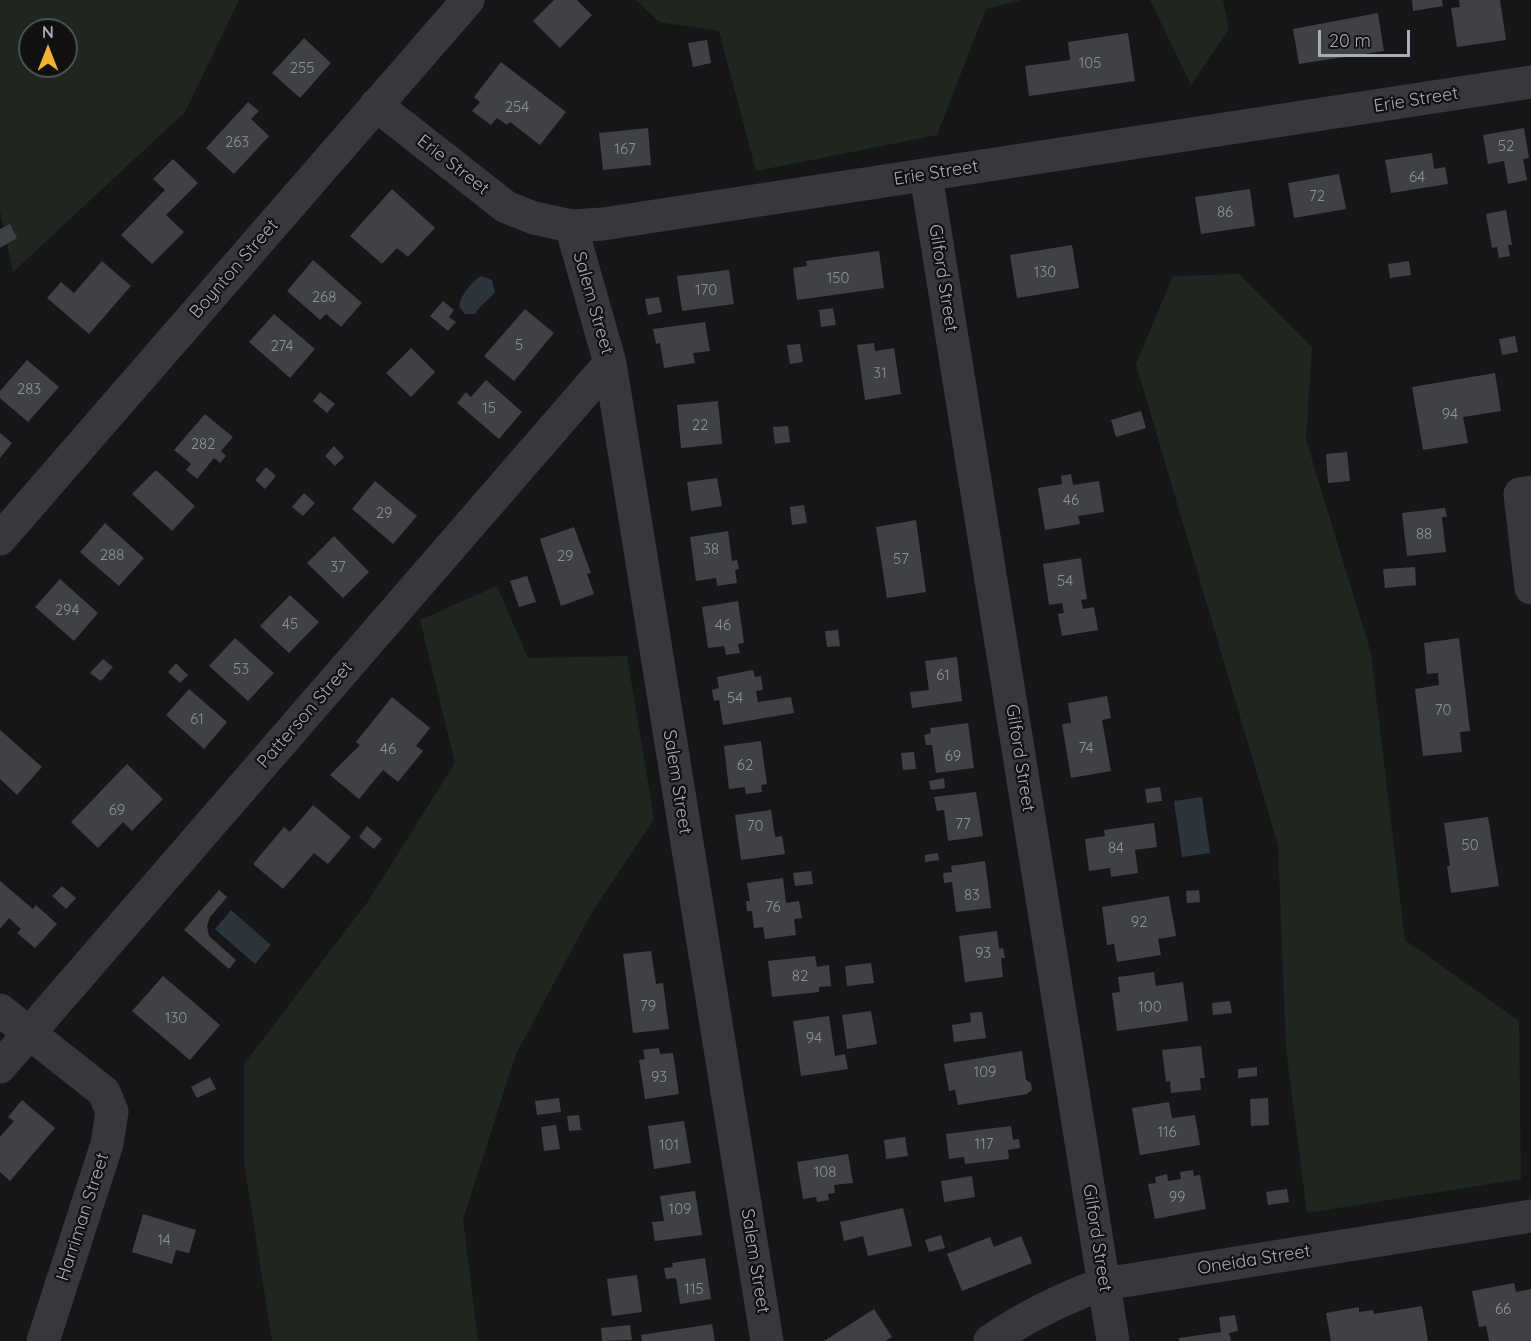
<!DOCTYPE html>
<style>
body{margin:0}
#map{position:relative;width:1531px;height:1341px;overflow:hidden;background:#161618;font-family:Quicksand,sans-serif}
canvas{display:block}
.north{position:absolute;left:18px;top:18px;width:60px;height:60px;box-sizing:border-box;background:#111113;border:2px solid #4d4f55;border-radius:50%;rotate:0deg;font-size:16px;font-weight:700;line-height:24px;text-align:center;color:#a8adb8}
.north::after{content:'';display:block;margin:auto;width:21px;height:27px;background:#f2b134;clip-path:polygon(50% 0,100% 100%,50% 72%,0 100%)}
.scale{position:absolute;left:1318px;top:30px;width:92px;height:27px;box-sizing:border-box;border:3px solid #a8adb8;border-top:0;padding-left:8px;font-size:18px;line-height:21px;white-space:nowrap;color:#a8adb8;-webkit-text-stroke:4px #111113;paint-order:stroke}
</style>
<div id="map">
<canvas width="1531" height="1341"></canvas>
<div class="north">N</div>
<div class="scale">20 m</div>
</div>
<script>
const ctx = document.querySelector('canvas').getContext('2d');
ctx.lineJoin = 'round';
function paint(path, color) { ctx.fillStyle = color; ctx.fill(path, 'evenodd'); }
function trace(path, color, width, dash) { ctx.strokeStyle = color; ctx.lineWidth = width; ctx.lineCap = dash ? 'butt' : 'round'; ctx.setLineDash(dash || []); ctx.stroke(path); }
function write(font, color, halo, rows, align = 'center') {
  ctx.font = font + ' Quicksand,sans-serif'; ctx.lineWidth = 4.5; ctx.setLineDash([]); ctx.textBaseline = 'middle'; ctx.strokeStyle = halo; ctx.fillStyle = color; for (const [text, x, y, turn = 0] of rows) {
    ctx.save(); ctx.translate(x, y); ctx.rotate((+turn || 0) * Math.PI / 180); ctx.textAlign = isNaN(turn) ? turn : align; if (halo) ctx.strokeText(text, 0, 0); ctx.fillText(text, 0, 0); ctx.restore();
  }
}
paint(new Path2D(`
 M0,0h239l-54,112 -172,160 -13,-61zM30,30h36v36h-36z
 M636,0h386l-36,9 -49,126 -181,36 -37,-140 -60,-9z
 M1150,0h73l6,29 -38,56z
 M1239,274l73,73 -6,93 65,213 34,287 114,81 2,158 -214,34 -21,-164 -8,-204 -142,-481 37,-88z
 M497,586l31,72 99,-2 27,163 -63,95 -75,140 -53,165 15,122h-206l-28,-179v-98l125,-164 86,-137 -35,-143z`), '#1e261f');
paint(new Path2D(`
 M481,276l11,4 3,12c-7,9 -15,13 -20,22h-10l-6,-8c2,-11 12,-24 22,-30z
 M1202,797l8,56 -28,4 -8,-56z
 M231,910l40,35 -16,19 -40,-35z`), '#2c353c');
paint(new Path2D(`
 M554,0h23l15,15 -32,33 -27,-27z
 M1412,0h30l1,6 -30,5z
 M1459,0h41l6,40 -49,7 -6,-39 9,-1z
 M1378,13l6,38 -85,13 -6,-35z
 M1128,33l7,48 -106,15 -4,-30 45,-6 -2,-18z
 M304,38l27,25 -31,35 -28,-25z
 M707,40l4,23 -18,4 -5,-24z
 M501,62l65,50 -26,33 -30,-23 -3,3 -10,-7 -6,7 -19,-14 8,-9 -6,-5z
 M248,102l11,9 -8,8 18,17 -35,38 -28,-26z
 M648,128l3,37 -48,5 -4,-37z
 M1524,128l5,30 -6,1 4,21 -19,4 -4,-23 -16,3 -5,-29z
 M1432,153l2,16 11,-2 3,17 -57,9 -6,-33z
 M173,159l25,24 -32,32 18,17 -32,32 -31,-29 44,-45 -12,-11z
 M1339,174l7,35 -52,9 -6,-35z
 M392,189l43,39 -27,29 -11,-9 -15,16 -32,-28z
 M1250,189l5,37 -54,8 -6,-37z
 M1506,210l6,35h-4l2,11 -11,2 -2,-11 -5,1 -6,-34z
 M10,224l7,14 -17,10v-19z
 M1072,245l7,43 -62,10 -7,-43z
 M879,251l5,37 -87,12 -4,-32 14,-2 -1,-5z
 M313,260l49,43 -21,24 -15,-13 -6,6 -33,-29z
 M102,261l29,25 -42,48 -42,-36 14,-16 13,11z
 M1409,261l2,14 -21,3 -2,-14z
 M729,270l5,34 -52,7 -5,-35z
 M659,297l3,15 -14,3 -3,-16z
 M443,301l11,9 -5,7 7,5 -8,9 -18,-15z
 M833,308l3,17 -15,2 -2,-17z
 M525,309l29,24 -40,48 -30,-25z
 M274,314l41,35 -25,29 -41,-36z
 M705,322l5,29 -17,2 2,10 -31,5 -4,-25 -4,1 -3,-15z
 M1515,336l3,16 -16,3 -3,-16z
 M874,343l1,8 19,-3 7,46 -36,6 -8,-55z
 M800,344l3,18 -13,2 -3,-19z
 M411,348l24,24 -24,25 -25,-24z
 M27,360l32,27 -31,35 -28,-24v-7z
 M1495,373l6,38 -38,6 5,26 -45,7 -11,-63z
 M486,380l36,32 -23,27 -42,-36 9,-11 5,5z
 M320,392l15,12 -8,9 -14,-12z
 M718,401l4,43 -41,4 -4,-43z
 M1141,411l5,17 -30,9 -5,-17z
 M205,414l28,23 -12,14 5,5 -6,7 -6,-5 -17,21 -11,-9 5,-6 -17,-14z
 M788,426l2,16 -15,2 -2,-17z
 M0,433l12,10 -12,15z
 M334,446l10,11 -9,9 -10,-10z
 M1347,452l3,29 -22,2 -2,-29z
 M266,467l10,9 -11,13 -10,-9z
 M156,470l39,36 -23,25 -40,-37z
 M1071,474l2,11 26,-4 5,31 -26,4 2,8 -35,6 -7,-42 24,-4 -1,-8z
 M717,478l5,28 -31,5 -4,-29z
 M375,481l42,35 -24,28 -41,-35z
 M304,493l11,10 -12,13 -11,-9z
 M804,505l3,18 -15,2 -2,-18z
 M1445,508l2,9h-5l4,35 -39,4 -5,-43z
 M916,520l10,72 -39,6 -11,-71z
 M105,523l39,35 -25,28 -39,-34z
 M574,527l17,46 -4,1 7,20 -33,12 -21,-67z
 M728,531l4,30 5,-1 2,9 -4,1 2,13 -20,3 -1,-8 -20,3 -6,-44z
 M334,536l35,36 -26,26 -36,-35z
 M1081,558l6,41 -6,1 2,9 11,-2 4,23 -36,6 -4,-22 6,-1 -2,-10 -13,2 -6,-41z
 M1415,567l1,18 -31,3 -2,-19z
 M527,576l9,26 -17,5 -9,-26z
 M60,579l38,34 -24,28 -39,-34z
 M290,595l29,27 -30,31 -29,-27z
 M738,601l6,42 -6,1 2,9 -14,2 -2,-9 -16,2 -6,-41z
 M838,630l2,16 -13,1 -2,-16z
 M235,638l39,35 -26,28 -39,-35z
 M1459,638l11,93 -10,1 2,20 -39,4 -8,-67 24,-4 -1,-12 -11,1 -3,-31z
 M957,657l5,44 -50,7 -2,-16 19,-2 -4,-29z
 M103,659l10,8 -12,14 -11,-8z
 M176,663l12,12 -8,8 -12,-11z
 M753,670l2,7 6,-1 2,14 -7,1 2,11 33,-5 3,16 -71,12 -4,-25 -5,1 -2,-11 7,-2 -2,-11z
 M189,689l38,33 -23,27 -38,-34z
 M1107,696l4,22 -9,2 9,51 -40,7 -9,-54 9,-1 -3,-20z
 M392,697l38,31 -14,18 7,5 -25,31 -15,-12 -24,29 -29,-24 30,-30 -4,-3z
 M968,723l6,45 -38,5 -4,-28h-6l-2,-10 7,-2 -1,-5z
 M0,730l42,37 -25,28 -17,-16z
 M761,741l6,43 -6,1 1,7 -16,2 -1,-7 -16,2 -5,-43z
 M914,752l2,17 -13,1 -2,-17z
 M127,764l36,35 -31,32 -9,-9 -25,26 -27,-26z
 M944,778l1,10 -14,2 -2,-9z
 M1160,787l2,14 -15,2 -2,-14z
 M976,792l7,44 -35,5 -4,-31 -7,1 -3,-14z
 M313,805l38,32 -23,27 -14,-11 -31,36 -30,-25 31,-37 6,5z
 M771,810l4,27 7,-1 3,18 -44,6 -6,-45z
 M1488,817l11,69 -48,7 -4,-27h3l-6,-43z
 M1154,823l3,24 -22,3 3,23 -27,4 -1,-9 -21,3 -4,-32 20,-3 -1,-6z
 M367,826l15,13 -8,10 -15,-12z
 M938,853l1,7 -14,2v-7z
 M985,861l6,47 -35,4 -4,-30 -8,1 -1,-10 9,-1 -1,-6z
 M811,871l2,13 -18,2 -2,-13z
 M783,878l3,25 13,-2 3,17 -8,1 2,16 -31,4 -2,-12 -9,1 -2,-17h-5l-1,-10h4l-3,-18z
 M0,881l33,28 3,-4 21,19 -22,24 -18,-15 4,-4 -12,-11 -9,11z
 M62,886l14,12 -10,11 -14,-13z
 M219,890l8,7 -17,20 -3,9 2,10 27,24 -7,9 -45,-39z
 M1199,890l1,12 -13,1 -1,-12z
 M1169,896l7,40 -18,3 3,16 -44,7 -3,-18 -7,1 -5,-38z
 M997,931l2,18 4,-1 2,10h-4l2,19 -38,5 -6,-46z
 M651,951l5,33 7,-1 6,46 -36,4 -10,-79z
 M815,956l2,11 12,-2 2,21 -12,1v5l-47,5 -4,-36z
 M871,963l3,20 -27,3 -2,-20z
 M1154,972l2,14 27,-4 5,39 -71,10 -5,-38 8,-1 -2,-15z
 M163,976l57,49 -30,35 -58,-49z
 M1230,1001l2,12 -19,2 -1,-12z
 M871,1011l6,33 -30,5 -5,-34z
 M982,1012l4,26 -32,4 -2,-17 19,-3 -1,-9z
 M829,1016l6,40 10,-2 3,15 -47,7 -8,-55z
 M1201,1046l4,32h-5l1,12 -30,3 -1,-12 -4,1 -4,-32z
 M659,1048l1,6 13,-1 6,41 -34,5 -6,-39 6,-1 -2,-9z
 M1022,1051l4,29 5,3 1,7 -5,4 -69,11 -3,-15 -6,1 -5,-27z
 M1257,1067v9l-19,2v-9z
 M210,1077l6,12 -19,9 -6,-11z
 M559,1098l2,14 -24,3 -2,-14z
 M1268,1098l1,27 -18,1 -1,-27z
 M22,1100l33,28 -45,53 -10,-9v-35l14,-16 -6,-4z
 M1169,1102l3,16 23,-3 5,30 -60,10 -8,-47z
 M579,1115l2,15 -12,1 -2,-15z
 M684,1121l7,42 -37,6 -6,-43z
 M556,1125l4,24 -16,2 -3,-24z
 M1011,1126l2,14 6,-1 1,9 -12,2 1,9 -44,5 -1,-7 -15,2 -3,-25z
 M905,1137l3,19 -22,3 -2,-19z
 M848,1154l5,29 -19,2 1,8 -7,1 1,6 -12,2 -1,-5 -13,2 -6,-37z
 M1193,1170l1,6 6,-1 6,34 -51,10 -7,-35 8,-1 -1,-6 12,-3 1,7 13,-2 -1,-7z
 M972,1176l3,21 -31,5 -3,-21z
 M1287,1189l2,13 -21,3 -2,-13z
 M695,1191l7,44 -47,6 -3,-19 12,-1 -4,-25z
 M903,1208l9,38 -44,10 -5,-20 -19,5 -4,-19z
 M143,1214l53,16 -7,23 -13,-3 -4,14 -40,-12z
 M941,1235l4,13 -16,4 -4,-12z
 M1021,1236l11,27 -70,28 -15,-37 43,-17 4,10z
 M705,1258l6,41 -31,5 -4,-26 -10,1 -2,-11 9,-1 -1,-4z
 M637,1275l5,37 -30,4 -5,-37z
 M1514,1283l2,9 15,-3v52h-42l-3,-15 -7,1 -7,-36z
 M1422,1306l6,35h-97l-5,-28 33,-6v5l14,-2 1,4z
 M874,1309l18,28 -7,4h-61z
 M1235,1315l3,16 -9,2 2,8h-52v-3l42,-6 -2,-15z
 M712,1324l3,17h-73l-1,-6z
 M630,1325l2,15 -30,1 -1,-13z`), '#404145');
trace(new Path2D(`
 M376,105l130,102 28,11 37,8 32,-2 928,-142
 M926,175l187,1166
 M571,226l39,137 157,978
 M1531,492l-11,2 11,94
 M0,539l468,-539
 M0,1010l104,82 8,20 -5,32 -64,197
 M0,1067l610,-704
 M990,1341c37,-25 72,-43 114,-57l427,-68`), '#37383d', 33);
write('15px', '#8e929b', null, [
 ["105",1090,63],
 ["255",302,68],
 ["254",517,107],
 ["263",237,142],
 ["52",1506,146],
 ["167",625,149],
 ["64",1417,177],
 ["72",1317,196],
 ["86",1225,212],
 ["130",1045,272],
 ["150",838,278],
 ["170",706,290],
 ["268",324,297],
 ["5",519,345],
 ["274",282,346],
 ["31",880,373],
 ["283",29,389],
 ["15",489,408],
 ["94",1450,414],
 ["22",700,425],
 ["282",203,444],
 ["46",1071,500],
 ["29",384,513],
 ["88",1424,534],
 ["38",711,549],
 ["288",112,555],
 ["29",565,556],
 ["57",901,559],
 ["37",338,567],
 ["54",1065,581],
 ["294",67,610],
 ["45",290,624],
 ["46",723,625],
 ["53",241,669],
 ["61",943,675],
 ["54",735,698],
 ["70",1443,710],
 ["61",197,719],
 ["74",1086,748],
 ["46",388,749],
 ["69",953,756],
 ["62",745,765],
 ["69",117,810],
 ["77",963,824],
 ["70",755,826],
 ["50",1470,845],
 ["84",1116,848],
 ["83",972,895],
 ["76",773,907],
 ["92",1139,922],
 ["93",983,953],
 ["82",800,976],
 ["79",648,1006],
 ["100",1150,1007],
 ["130",176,1018],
 ["94",814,1038],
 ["109",985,1072],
 ["93",659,1077],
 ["116",1167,1132],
 ["117",984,1144],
 ["101",669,1145],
 ["108",825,1172],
 ["99",1177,1197],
 ["109",680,1209],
 ["14",164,1240],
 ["115",694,1289],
 ["66",1503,1309]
]);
write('18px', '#a8adb8', '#111113', [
 ["Erie Street",1416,100,-9],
 ["Erie Street",453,165,38],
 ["Erie Street",936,173,-9],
 ["Boynton Street",234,269,-49],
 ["Gilford Street",943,278,81],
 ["Salem Street",593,303,74],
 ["Patterson Street",305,715,-49],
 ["Gilford Street",1020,758,81],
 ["Salem Street",677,782,81],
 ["Harriman Street",83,1217,-72],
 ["Gilford Street",1097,1238,81],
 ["Oneida Street",1254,1260,-9],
 ["Salem Street",755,1261,81]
]);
</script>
